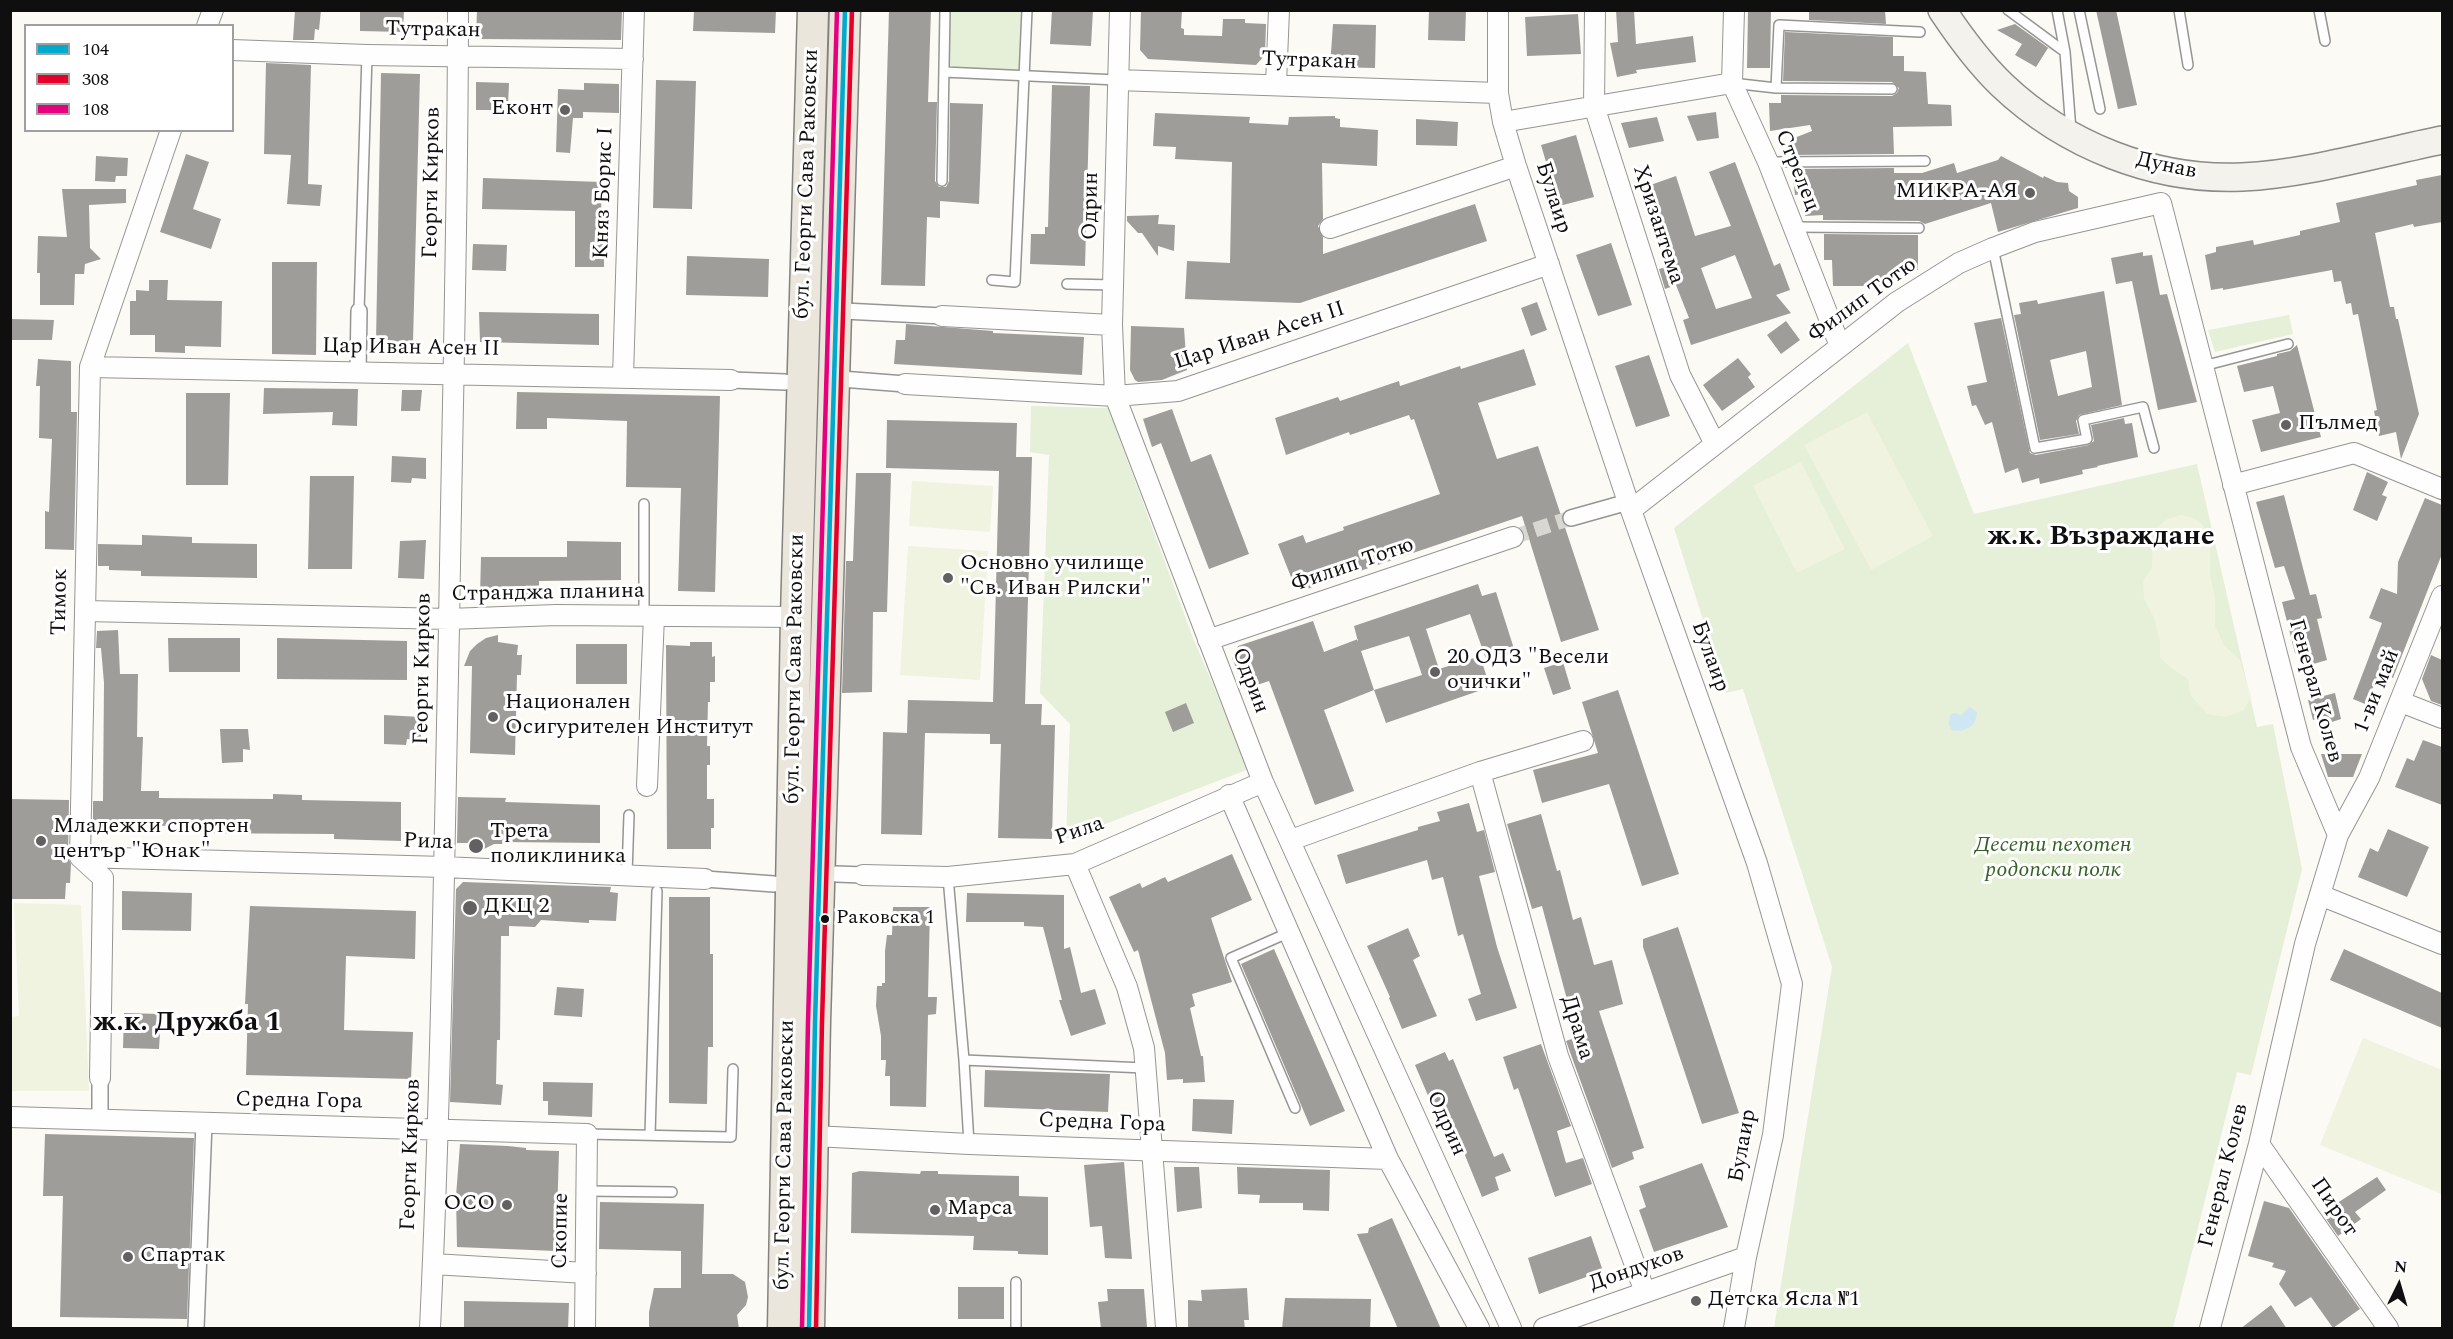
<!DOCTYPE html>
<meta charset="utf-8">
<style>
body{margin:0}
#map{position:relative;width:2453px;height:1339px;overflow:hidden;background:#fbfaf5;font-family:Spectral,serif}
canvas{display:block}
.frame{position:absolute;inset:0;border:12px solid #0f0f0f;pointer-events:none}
.legend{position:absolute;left:24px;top:24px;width:210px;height:108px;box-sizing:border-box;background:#fff;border:2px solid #9f9f9f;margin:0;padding:8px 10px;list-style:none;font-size:18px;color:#0f0f0f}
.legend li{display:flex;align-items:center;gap:12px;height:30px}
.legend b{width:30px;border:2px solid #9f9f9f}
.north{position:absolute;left:2369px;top:1255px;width:60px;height:60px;-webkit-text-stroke:4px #fff;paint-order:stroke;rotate:5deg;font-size:16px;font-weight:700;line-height:24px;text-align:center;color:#0f0f0f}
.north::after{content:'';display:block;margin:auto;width:21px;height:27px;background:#0f0f0f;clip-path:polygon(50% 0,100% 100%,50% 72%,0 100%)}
</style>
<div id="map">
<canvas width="2453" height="1339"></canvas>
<div class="frame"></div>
<ul class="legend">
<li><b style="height:8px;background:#00a9ce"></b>104</li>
<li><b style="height:8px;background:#e4002b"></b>308</li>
<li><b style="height:8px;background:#e5007d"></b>108</li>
</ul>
<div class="north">N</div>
</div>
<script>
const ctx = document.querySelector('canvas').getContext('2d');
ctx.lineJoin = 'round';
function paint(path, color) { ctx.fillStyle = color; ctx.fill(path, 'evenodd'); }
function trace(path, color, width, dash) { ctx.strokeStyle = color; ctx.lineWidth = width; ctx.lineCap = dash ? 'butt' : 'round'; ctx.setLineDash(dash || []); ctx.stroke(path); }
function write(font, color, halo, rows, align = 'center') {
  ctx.font = font + ' Spectral,serif'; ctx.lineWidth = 6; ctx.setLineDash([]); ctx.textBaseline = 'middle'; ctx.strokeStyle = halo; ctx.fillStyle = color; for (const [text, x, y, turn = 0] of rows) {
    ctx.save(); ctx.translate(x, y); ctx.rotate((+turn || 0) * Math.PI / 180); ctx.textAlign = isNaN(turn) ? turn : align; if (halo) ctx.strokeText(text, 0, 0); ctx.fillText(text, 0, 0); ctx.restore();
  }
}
paint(new Path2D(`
 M945,11h82l-3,65 -80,-4z
 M2289,315l4,19 -78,18 -7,-22z
 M1908,343l66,171 223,-50 60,263 16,-3 29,145 -51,206 -14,-3 -64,256h-399l58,-361 -89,-278 -17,4 -52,-165z
 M1031,406l77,2 85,230 56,131 -183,70 4,-115 -30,-31 9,-238 -19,-3z`), '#e6efd7');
paint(new Path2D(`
 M1867,412l66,124 -62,34 -67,-125z
 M1801,462l44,87 -48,24 -44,-87z
 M912,481l81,5 -3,46 -81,-6z
 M2181,515l13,3 9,7 7,20v30l5,22v28l9,20 16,15 11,37 -7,13 -18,7 -19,-3 -17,-19 -2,-16 -17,-11 -11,-10v-16l-6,-24 -10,-19 -1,-17 9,-15 1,-27 3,-12 11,-9z
 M908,546l80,5 -8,129 -80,-5z
 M14,903l67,2 8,186h-78v-74l8,-1z
 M2363,1038l79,32v124l-122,-49z`), '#eff3e0');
paint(new Path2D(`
 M1970,707l7,5c-1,15 -12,21 -26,18l-2,-6 1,-9 4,-2 7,2z`), '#cee7f2');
paint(new Path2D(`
 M295,10h26l-2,20 -4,-1 -1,11h-21z
 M360,10h44l-1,22 -43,-1z
 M477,10h145l-1,30 -145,-1z
 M694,10h82l-1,23 -82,-2z
 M889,10h42l-3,92h9l-2,79 4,6h7l3,-6 1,-78 33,1 -4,100 -39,-3v17l-13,-1 -2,69 -44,-1z
 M1052,10h41l-2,36 -41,-2z
 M1141,10h41l-1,18 3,1v6l38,1 1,-17h22v4l21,1 -1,31 -9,10 -108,-6 -8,-9z
 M1429,10h37l-1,31 -37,-1z
 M1616,10h18l2,34 57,-8 3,26 -60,8 1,3 -20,4 -7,-34 8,-1z
 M1748,10h23l-1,58h-23z
 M1809,10h76l1,14 -77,-4z
 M2096,10h20l21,95 -19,4z
 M1578,14l3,40 -54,2 -2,-39z
 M1333,24l43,1 -1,43 -45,-1z
 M2015,24l39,28 -6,-4 -12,19 -21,-12 7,-11 -25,-14z
 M1785,32l108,5v19h11v15l22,1 2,32 23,1 1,21 -59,1 1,27 -103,1 -2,-15 23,-9 -2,-6 -40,6 -1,-28h12v-8l111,1 5,-3 2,-5 -7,-6 -109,-1z
 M266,63l45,2 -3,119 14,1 -2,21 -33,-2 4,-49 -27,-1z
 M381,73l39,1 -7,268 -37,-1z
 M656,80l40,1 -4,128 -39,-1z
 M476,82l33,1 -1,23h-13v4h-19z
 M584,83l35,1v29l-36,-1v6h-10l-3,35 -14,-1 2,-63 26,1z
 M1052,85l38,1 -5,180 -55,-2 1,-30h14v-7h3z
 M1716,112l3,26 -22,3 -10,-25z
 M1155,113l95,4 -1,6 39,2 1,-8 46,-1v2l5,1v8l38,3 -1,36 -55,-3 1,56 -5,7 5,11v17l152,-50 12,37 -187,62 -115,-4 2,-38 43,2 2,-101 -57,-3 1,-12 -23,-1z
 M1657,117l7,24 -35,7 -8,-25z
 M1416,119l42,3 -1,24 -41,-1z
 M1576,135l18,62 -35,9 -18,-61z
 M186,154l23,8 -16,47 28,10 -10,30 -51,-17z
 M96,156l32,2 -1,18h-11l-1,6 -20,-1z
 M2001,156l42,22 1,-2 13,6 11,1 1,8 9,6v11l-80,24 -7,-29 -66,21 -6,-3 -96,-1v-5l-18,1v-22l-10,1 -3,-26 102,-1v5h28l32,-10 3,10 41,-13z
 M1735,162l39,104 6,-3 10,27 -14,5 15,18 -100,32 -8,-25 6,-2 -13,-33 -11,4 -6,-20 7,-2 -24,-79 34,-12 19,60 36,-10 -22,-54zM1735,255l17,43 -36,11 -15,-41z
 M2442,175v47l-28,5 -1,-3 -38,9 15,74h4l2,12h2l21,95 -18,45 -5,-27 -17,4 -5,-25 3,-1 -19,-96 -5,1 -2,-12 -5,1 -5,-23 -7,1 -2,-12 -109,20v-2l-12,2 -6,-35 11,-3v-5l37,-7 1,5 46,-10v-4l40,-9 -4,-19 81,-18 -1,-5z
 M483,178l119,4 -2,61h4v24h-29v-56l-93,-2z
 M62,189h64v14l-37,2 1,43 11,11 -16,5 -1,10h-9l-1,31h-34v-32h-3l1,-37 29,1z
 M1159,215l-1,9 17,1 -1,26 -16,-5v10l-16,-23h-4l-11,-12v-5z
 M1824,234l94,1v35l-24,-1v17h-61l-1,-26h-8z
 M1611,243l21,62 -34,11 -22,-61z
 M473,244l34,1 -1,26 -34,-1z
 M2143,252v4l9,-1 8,40 7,-1 30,108 -39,8 -26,-129 -16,3 -5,-26z
 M687,256l82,3 -1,38 -82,-2z
 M272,262h45l-1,93 -44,-1z
 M149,280h19l-1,20 55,1 -1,46 -36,-1v7l-30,-1v-17h-25v-34h6v-11l13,1z
 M2104,291l18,114 -43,10 -3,6 3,13 -39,6 -26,-125 7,-1 -2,-11 18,-3 1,4zM2086,351l6,36 -34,9 -8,-36z
 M1537,302l10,28 -16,6 -10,-28z
 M479,312l120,2v31l-119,-3z
 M2001,318l29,135 6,2 53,-10 5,-4 -3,-16 33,-7 1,6 7,-1 6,34 -41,9 1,1 -16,3 1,4 -43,10 -1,-6 -17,5 -4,-15 -13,5 -13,-51 -7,3 -9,-20 -4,1 -5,-20 20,-4 -13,-59z
 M11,319l43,1 -2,20h-41z
 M1786,321l14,19 -19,14 -14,-19z
 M906,324l87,7v2l91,4 -2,38 -188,-11 2,-24h9z
 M1131,326l53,2 3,42 -25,10 -24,2 -3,-2 -5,-10z
 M2297,345l24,92 -60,15 -9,-32 28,-7 -7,-27 -29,6 -7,-26 40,-10v-2l13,-3z
 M1524,349l12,36 -58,18 19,56 41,-13 61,184 -38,12 -39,-126 -221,75 -4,-11 -6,-3 -13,-33 25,-9 3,8 38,-13 -1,-3 97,-33 -26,-75 -3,1 -2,-5 -59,20 -1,-3 -63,23 -11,-37 63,-21 2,4 59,-20 1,5 60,-20 1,3z
 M1649,355l21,61 -34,11 -21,-61z
 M1738,358l13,16 -3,3 7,10 -33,24 -19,-26z
 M38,359l33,2v51h6l-3,138 -29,-1v-38l4,1 3,-73 -13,-1 1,-52h-4z
 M264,388l94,1 -1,37 -25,-1 1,-13 -70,2z
 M402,390h20l-2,21h-19z
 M517,392l203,4 -5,196 -37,-1 3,-103 -55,-1 1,-66 -80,-3v11h-31z
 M186,393h44l-2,92h-42z
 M1172,409l19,53 20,-8 38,100 -40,15 -48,-126 -9,4 -9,-28z
 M887,420l130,3 -1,34h16l-7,247h17l-1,21h14l-3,114 -54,-1 3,-94h-11v-10l-65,-1 -3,102 -41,-1 2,-102 24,1 1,-33 85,2 6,-231 -113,-3z
 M392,456l34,2v21l-14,-1 -1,5 -20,-1z
 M2367,472l21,10 -6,13 5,2 -10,24 -24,-11z
 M856,473h35l-4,139h-14l-1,80 -30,1 4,-132h7z
 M310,476h44l-2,93h-44z
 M2284,495l26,100 6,-1 6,24 -5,1 10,41 -17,5 -1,-6 -11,1v-6l-3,-1 -13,-51 13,-3 -11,-33 -9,2 -19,-66z
 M2425,498l17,7v49l-49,124 -13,-5 -15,31 -12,-5 29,-76 -13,-5 12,-30 16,6 1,-32z
 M142,535l50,2v6l65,1v34l-116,-2v-5l-32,-1v-4h-11v-22l44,1z
 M426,540l-2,39 -26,-1 2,-37z
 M567,541l54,1v38l-82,1v15h-59l1,-39h86z
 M1478,584l4,12 14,-4 19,60 -28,10 -17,-48 -44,15 13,40 41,-13 10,31 -104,36 -12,-33 -50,20 30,81 -39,14 -46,-124 -24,8 -13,-31 6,-12 75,-25 11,31 34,-13v3l-4,-16zM1409,636l13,39 -48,15 -13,-39z
 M118,630l2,44h18l-1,63h6l-2,54h18v7l114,1v-5l29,1v5l99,2v39l-67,-2v-5l-152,-1v-7l-89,-1v-24h10l1,-118 -3,-35h-5l1,-17z
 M498,635v7l20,3 -1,10h5l-1,20h-4l-2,80 -45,-2 2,-87h-8l6,-15 7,-7 9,-6z
 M168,638h72v34h-71z
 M277,638l130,3v39l-130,-1z
 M690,642h22v15l3,-1v26h-5v20h-2l-1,44h3v19h-3v34h7v29h-3v21h-44l-1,-204 24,1z
 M576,644h51v40h-51z
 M2431,655l11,5v45l-11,-4 -9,-22z
 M1563,662l8,27 -18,6 -9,-27z
 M1618,690l61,184 -37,12 -33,-102 -67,19 -9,-33 65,-17 -16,-51z
 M2335,693l6,26 -15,5 -3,-7 -10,3 -5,-20z
 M1186,703l8,20 -21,9 -8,-20z
 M384,715l37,2v23l-14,-1 -1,6 -22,-1z
 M220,729h28l2,21 -7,-1v13l-21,1z
 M2423,740l19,7v58l-47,-18 12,-29 7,3z
 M2321,754h41l-9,23h-25z
 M458,797l48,1 -1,4 95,3v38l-96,-1v2h-10l-14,7v-8h-23z
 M10,799l59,1 -1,57 3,7 -1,19h-4l-1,16h-55z
 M1469,803l8,29 7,-2 11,42 -16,4 18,71 20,61 -41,13 -8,-22 13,-5 -18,-60 -5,2 -15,-59 -11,3 -5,-20 -81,24 -9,-29 81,-25v-3l22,-6 -3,-9z
 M1541,814l16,57 3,-1 13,50 8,-3 13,48 18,-5 11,44 -24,7 45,137 -12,4 2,7 -22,9 -46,-127 11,-4 -35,-131 -10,3 -25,-85z
 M2388,829l41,18 -22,50 -49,-20 12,-29 8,4z
 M1232,854l20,46 -41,18 21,64 -40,12 3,12 -5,2 11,48h2l2,26 -22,1v-4l-16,1 -2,-27 -27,-103 -4,2 -25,-55 31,-14 2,5 23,-11 3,5z
 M463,882l148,5 -1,5 8,1 -2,28 -27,-1v3l-48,-3 -6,7 -26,-1v10h-8l-1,104h-3l-1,44 7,1 -2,20 -51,-3 6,-213z
 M122,891l70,2 -1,38 -69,-1z
 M967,893l97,2v54l6,-2 11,46 14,-4 11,35 -35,12 -12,-36h3l-19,-73 -19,-1v-4h-58z
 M669,897h41v57h3v93h-5l-1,57 -38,-1z
 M250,906l166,5 -1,48 -69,-3 -2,74 69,2 -2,47 -165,-4 2,-71h-3z
 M893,907h37l-2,90h9l-1,17 -8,1 -2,92 -36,-1v-30h-5l1,-16h-5v-24l-5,-30 1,-20h5v-3h3v-32l2,-16h5z
 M1678,927l61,186 -37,11 -59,-177v-8z
 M1408,928l12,28 -7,4 24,56 -35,13 -13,-31 1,-1 -23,-51z
 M1274,949l71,162 -35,15 -69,-162z
 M2344,949l98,44v35l-112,-48z
 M557,987l27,2 -2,28 -28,-2z
 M124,1013l37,1 -2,35 -36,-1z
 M1541,1044l30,82 -14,5 9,32 17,-5 9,26 -37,13 -37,-109 -4,2 -11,-33z
 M1445,1052l4,9 4,-2 41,98 9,-4 8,18 -16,6 4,13 -17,7 -22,-54 -10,4 -35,-82z
 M985,1070l125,4 -2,38 -124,-5z
 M543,1082l50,1 -1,34 -44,-2v-14h-5z
 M1193,1099l41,1 -2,34 -40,-3z
 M45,1134l149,4 -7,181 -127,-2 3,-121h-20z
 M460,1144l48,2 18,2v2l33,1 -3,100 -99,-4 -1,-51z
 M1124,1162l8,97 -27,-1 -3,-32 -12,1 -6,-62z
 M1702,1163l26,64 -74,25 -15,-42 7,-3 -7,-21z
 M1174,1167h25l3,41 -25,4z
 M1237,1167l93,3 -1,41 -26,-1v-7h-44l1,-8 -22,-1z
 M860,1171l60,3 1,-3h17v3l81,2v20l29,1v58l-30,-1v-3l-45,-1 1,-14 -123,-3 1,-60z
 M2377,1177l9,13 -31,22 6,7 -23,17 -16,-23z
 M2264,1201l25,7 71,101 -27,19 -22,-31 -16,10 -16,-23 7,-13 -14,-4 2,-4 -26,-7z
 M600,1202l104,2 -2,70h31l12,8 3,15 -2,8 -9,10 2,14h-90v-17l5,-24h27v-37l-82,-2z
 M1392,1218l49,111h-43l-41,-95 11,-1 1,-5z
 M1591,1236l12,35 -64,23 -11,-36z
 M958,1287h46v32h-46z
 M1247,1288l2,32h-5l1,9h-57v-29l14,1 -1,-11z
 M1107,1289h37l3,38 -46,2 -3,-27 10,-1z
 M1285,1298l86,1 -1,30h-88z
 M464,1301l105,2 -1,26h-104z
 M2271,1305l16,24h-47z`), '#9f9d9a');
trace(new Path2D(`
 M1513,537l58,-19`), '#d8d7d2', 15, [15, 8]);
const service = new Path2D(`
 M2008,10l57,42
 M2057,10l8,42 6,79
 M2079,10l21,99
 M2179,10l9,55
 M2319,10l6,31
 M944,72l173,8
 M1732,83l44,5 116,1
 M1776,88l3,-63 141,7
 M1768,162l157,-1
 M942,181l3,-171
 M1793,227l126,1
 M1993,248l42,200 52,-9 -4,-19 60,-13 11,41
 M992,280l23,2 12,-272
 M1067,284l48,1
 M359,311l8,-256
 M2203,366l85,-22
 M644,616v-112
 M627,874l2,-59
 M948,877l16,183 5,84
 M1290,932l-59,26 64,150
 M964,1060l180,8
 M587,1134l144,3 2,-68
 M650,1135l7,-244
 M587,1191l85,1
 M1016,1328v-46`);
const pedestrian = new Path2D(`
 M844,311l98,5
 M358,372l1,-61
 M841,379l64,5
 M731,380l54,2
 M1571,518l57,-16
 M836,874l27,1
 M705,879l69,5
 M100,1078v40
 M196,1328l8,-205`);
const minor = new Path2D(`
 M1120,10l-8,315 3,71 148,386 248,546
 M1498,10v83l5,29 13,44 112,336 129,361 35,121 -19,151 -27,122 -12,71
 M1595,10l-1,96 86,269 35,69
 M1734,10l-2,73 36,79 72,184
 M207,26l6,-16
 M232,50l135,5 266,4
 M1117,80l381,13
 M1276,84l3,-74
 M1503,122l229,-39
 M1330,228l186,-62
 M942,316l170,9
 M90,367l641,13
 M623,377l11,-367
 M905,384l210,12 63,-5 371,-127
 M2233,485l121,-32 88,36
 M1631,510l266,-208 62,-39 34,-15 42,-16 126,-29 140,544 37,88 -33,109 -46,200 -49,184
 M85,611l364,8 107,-4 240,2
 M1208,640l305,-103
 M2401,702l41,16
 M1480,772l78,284 87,236
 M647,786l7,-170
 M1229,795l159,364 91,169
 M2338,835l31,-57 73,-182
 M1291,840l189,-68 103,-31
 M80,857l364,10 261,12
 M1075,864l52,123 17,61 22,280
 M863,875l85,2 127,-13 188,-82
 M2320,895l122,49
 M100,1078l3,-200 -23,-21 10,-490 81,-237
 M10,1117l577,17 -2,194
 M814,1136l155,8 419,15
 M2259,1144l129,184
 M433,1264l153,9
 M430,1328c11,-233 14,-467 19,-701 3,-206 9,-411 9,-617
 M1544,1328l202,-71`);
const secondary = new Path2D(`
 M1942,10c18,27 37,53 60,75 63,60 152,96 240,92 65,-3 136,-24 200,-37`);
const primary = new Path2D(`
 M783,1328l13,-711 17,-607
 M809,1328l6,-306 30,-1012`);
trace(service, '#959593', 12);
trace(pedestrian, '#959593', 18);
trace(minor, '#959593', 22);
trace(secondary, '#8c8b89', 30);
trace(primary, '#838280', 33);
trace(service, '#fefefe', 9);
trace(pedestrian, '#fefefe', 15);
trace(minor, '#fefefe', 20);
trace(secondary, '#f4f2ec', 27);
trace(primary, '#eae6dc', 30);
trace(new Path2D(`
 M809,1328l6,-306 30,-1012`), '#00a9ce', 4.5);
trace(new Path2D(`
 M816,1328l6,-306 30,-1012`), '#e4002b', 4.5);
trace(new Path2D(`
 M802,1328l6,-306 29,-1012`), '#e5007d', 4.5);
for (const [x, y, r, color] of [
 [565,110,6,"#626160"],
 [2030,193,6,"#626160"],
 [2286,425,6,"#626160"],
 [948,578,6,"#626160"],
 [1435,672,6,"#626160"],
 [493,717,6,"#626160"],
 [41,841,6,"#626160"],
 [476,846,8,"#626160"],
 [470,908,8,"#626160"],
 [825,919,5,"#0f0f0f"],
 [507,1205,6,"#626160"],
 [935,1210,6,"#626160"],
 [128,1257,6,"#626160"],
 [1696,1301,6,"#626160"]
]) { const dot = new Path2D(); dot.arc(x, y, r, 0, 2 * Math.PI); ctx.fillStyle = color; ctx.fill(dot); trace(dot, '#fff', 2); }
write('20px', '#0f0f0f', '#fff', [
 ["Раковска 1",836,919]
], 'left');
write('22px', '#0f0f0f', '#fff', [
 ["Тутракан",433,31,1],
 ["Тутракан",1309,62,2],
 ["Дунав",2166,167,12],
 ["Стрелец",1796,171,68],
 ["Георги Кирков",433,183,-89],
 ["бул. Георги Сава Раковски",808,184,-88],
 ["Княз Борис I",605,193,-88],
 ["Булаир",1552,198,72],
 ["Одрин",1092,206,-89],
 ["Хризантема",1657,225,72],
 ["Филип Тотю",1863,301,-36],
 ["Цар Иван Асен II",1260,337,-18],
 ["Цар Иван Асен II",411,349,1],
 ["Филип Тотю",1353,566,-19],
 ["Странджа планина",548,594,-1],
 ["Тимок",61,602,-89],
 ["Булаир",1709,657,70],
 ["Георги Кирков",424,669,-89],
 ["бул. Георги Сава Раковски",796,669,-89],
 ["Одрин",1249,681,69],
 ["Генерал Колев",2314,691,74],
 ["1-ви май",2378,692,-68],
 ["Рила",1080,832,-19],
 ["Рила",428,843,2],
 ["Драма",1576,1028,73],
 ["Средна Гора",299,1102,1],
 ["Средна Гора",1102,1124,2],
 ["Одрин",1445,1124,66],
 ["Булаир",1744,1146,-80],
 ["Георги Кирков",412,1155,-88],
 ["бул. Георги Сава Раковски",786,1155,-89],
 ["Генерал Колев",2225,1176,-76],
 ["Пирот",2333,1208,55],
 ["Скопие",562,1231,-89],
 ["Дондуков",1637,1270,-19]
]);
write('22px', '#0f0f0f', '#fff', [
 ["Еконт",553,110,"right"],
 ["МИКРА-АЯ",2018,193,"right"],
 ["Пълмед",2298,425],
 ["Основно училище",960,565],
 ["\"Св. Иван Рилски\"",960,590],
 ["20 ОДЗ \"Весели",1447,659],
 ["очички\"",1447,684],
 ["Национален",505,704],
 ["Осигурителен Институт",505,729],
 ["Младежки спортен",53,828],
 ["център \"Юнак\"",53,853],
 ["Трета",490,833],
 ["поликлиника",490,858],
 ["ДКЦ 2",484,908],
 ["ОСО",495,1205,"right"],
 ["Марса",947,1210],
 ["Спартак",140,1257],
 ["Детска Ясла №1",1708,1301]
], 'left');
write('italic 22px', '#346124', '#fff', [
 ["Десети пехотен",2053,847],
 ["родопски полк",2053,872]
]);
write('bold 28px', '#0f0f0f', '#fff', [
 ["ж.к. Възраждане",2101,539],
 ["ж.к. Дружба 1",187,1025]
]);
</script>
